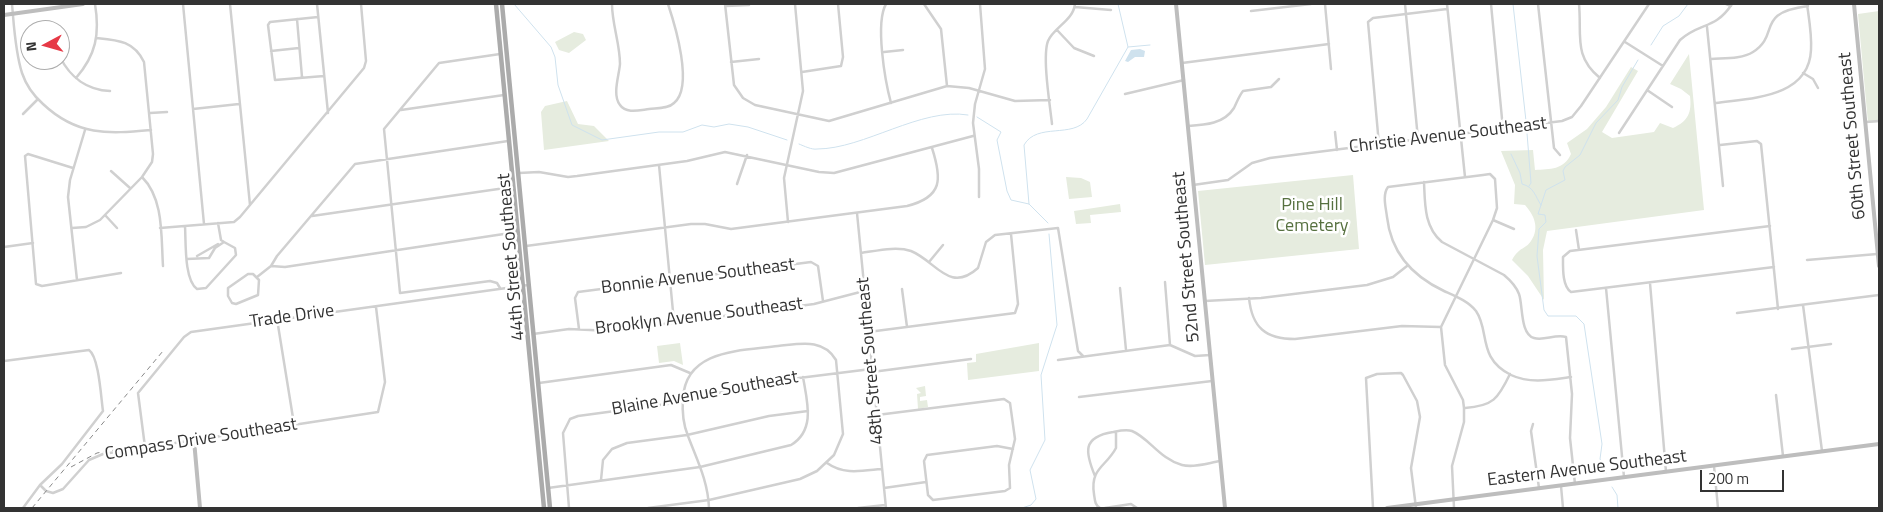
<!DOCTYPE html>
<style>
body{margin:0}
#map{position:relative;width:1883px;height:512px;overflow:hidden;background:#fff;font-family:"Titillium Web",sans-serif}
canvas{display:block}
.frame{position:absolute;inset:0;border:5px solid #333;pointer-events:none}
.north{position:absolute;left:20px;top:20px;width:50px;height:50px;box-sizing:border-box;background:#fff;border:1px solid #adadad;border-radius:50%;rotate:264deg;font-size:14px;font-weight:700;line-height:20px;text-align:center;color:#333}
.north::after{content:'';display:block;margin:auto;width:18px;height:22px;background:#e63946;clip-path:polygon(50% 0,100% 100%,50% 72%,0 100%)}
.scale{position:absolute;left:1700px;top:470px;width:84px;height:22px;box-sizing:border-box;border:2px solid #333;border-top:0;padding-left:6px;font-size:15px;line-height:18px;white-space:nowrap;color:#333;-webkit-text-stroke:4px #fff;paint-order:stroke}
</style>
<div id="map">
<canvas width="1883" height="512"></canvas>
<div class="frame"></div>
<div class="north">N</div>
<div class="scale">200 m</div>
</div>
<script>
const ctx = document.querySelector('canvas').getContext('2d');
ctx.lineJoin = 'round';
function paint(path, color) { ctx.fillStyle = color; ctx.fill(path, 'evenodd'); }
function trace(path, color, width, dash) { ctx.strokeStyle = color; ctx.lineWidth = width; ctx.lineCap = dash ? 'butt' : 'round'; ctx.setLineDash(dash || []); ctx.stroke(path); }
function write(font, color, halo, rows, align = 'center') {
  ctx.font = font + ' "Titillium Web",sans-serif'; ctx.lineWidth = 5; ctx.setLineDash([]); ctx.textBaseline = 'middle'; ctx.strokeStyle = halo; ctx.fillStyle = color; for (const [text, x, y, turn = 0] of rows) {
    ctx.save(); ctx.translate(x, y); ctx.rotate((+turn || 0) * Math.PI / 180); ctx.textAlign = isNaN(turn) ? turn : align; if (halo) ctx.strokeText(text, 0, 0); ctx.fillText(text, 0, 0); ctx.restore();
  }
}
paint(new Path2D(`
 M1879,11v111l-11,1 -10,-109z
 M574,32l9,2 3,6 -17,13 -10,-3 -4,-8z
 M1689,54l15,156 -157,21 -4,19 1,50 -16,-24 -16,-16c8,-14 13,-10 19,-19 9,-13 3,-26 -6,-36l-11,-1 1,-19 -14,-34 32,-1 2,20c15,-1 29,0 36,-16l-4,-11 20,-14 19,-22 25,-40 7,4 -36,61 10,6 42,-6 6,-9 13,5c15,-7 19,-15 17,-32l-9,-7 -11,-5z
 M567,101l11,23 16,2 15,15 -65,9 -3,-38 4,-6z
 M1353,175l6,74 -154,16 -7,-74z
 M1066,177l15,1 9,4 2,15 -23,2z
 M1120,204l1,8 -31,3 1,8 -15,1 -2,-13z
 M680,343l3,22 -9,-4 -15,2 -2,-17z
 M1039,343v28l-71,9 -1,-17 9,-1v-8z
 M925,386l1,10 -6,1v4l7,-1 1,7 -10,2 -1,-15 4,-1 -5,-5z`), '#e6ecdf');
paint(new Path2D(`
 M1140,49l5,2 -1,6h-9l-7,5 -3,-1 6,-11z`), '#cfe2ee');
trace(new Path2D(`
 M514,4l37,43 4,10 3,28 14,40 30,15 57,-8h24l19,-7 12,2 15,-3 19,3 39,13
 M1513,4l13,117
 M1651,45l12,-19 16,-10 9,-12
 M1128,47l22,-2
 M977,117l24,15 -4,8 10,51 4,9 18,4 19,19
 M1527,133l4,50 -2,3
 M799,144c5,2 13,6 18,5 47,0 104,-42 151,-34
 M1511,154l9,19 2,11c12,3 13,12 19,21
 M1029,204l-5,-59c13,-23 49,-6 63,-26l41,-72 -10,-43
 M1606,473l-6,-14 2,-15 -18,-120 -8,-8h-28l-4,-6 -7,-54 2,-27 7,-7 -1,-7 -7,-1 8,-24 19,-10 -2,-9 2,-4 15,-12 16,-32 22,-23 4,-13 16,-27
 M1612,487l5,8 1,13
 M1022,508l9,-3 5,-6 -6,-29 15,-30 -4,-65 16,-50 -8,-91`), '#cfe2ee', 1);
trace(new Path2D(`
 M12,4c2,22 3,47 10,69 4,12 12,23 21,31 34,32 65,30 108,26
 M183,4l21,220
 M230,4l20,201
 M317,4l11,109
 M612,4c0,20 8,40 8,60 -1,12 -8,31 0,41 6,9 20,5 29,4 8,-1 19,0 25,-6 20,-16 1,-78 -6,-99
 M725,4l9,81 9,13 12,7 74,16 118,-35 22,2 46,13 35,-1
 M886,4c-11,19 -1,77 5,99
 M924,4l17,25 6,57
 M1325,4l6,65
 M1405,4l13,135
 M1447,4l18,173
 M1491,4l12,125
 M1538,4l16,144 6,7
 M1579,4c3,31 -6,52 21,74
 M1726,4l5,2
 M726,6l23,-1
 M1075,7l36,3
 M1251,11l60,-7
 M318,17l-48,5 -2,3 7,55 49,-4
 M297,19l5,58
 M1707,27l16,159
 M1057,30l17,18 20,8
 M1625,42l38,24
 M271,51l28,-3
 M884,52l19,-2
 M60,57c10,20 27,33 50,34
 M1711,59c13,-1 31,0 42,-7 28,-18 1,-39 55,-46
 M731,62l28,-3
 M1182,63l147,-19
 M802,72l39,-6 2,-9 -5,-53
 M1803,73l10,6 5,9
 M76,78c20,-23 24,-44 19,-74
 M1647,90l25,17
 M1125,94l59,-14
 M1716,103c34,-5 93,-5 95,-53 1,-15 -2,-31 -4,-46
 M193,109l46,-5
 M401,110l103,-15
 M150,113l17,-1
 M23,114l15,-15
 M1866,122l13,-1
 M1052,124c-2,-19 -10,-67 -4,-83 6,-14 25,-20 27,-37
 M1188,126c17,-1 36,-2 46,-18 3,-6 5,-12 9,-17l28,-4 8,-8
 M1335,132l2,18
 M1619,133l61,-93c20,-18 35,-10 52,-36
 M1379,145l-11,-123 5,-4 74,-9
 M1720,145l37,-4 4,3 17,165
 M659,165l15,157
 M73,168l-45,-14 -3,2 11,128 6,2 79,-13
 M111,171l19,17
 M519,173l20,-1 29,5 9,-1 110,-15 38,-9 94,20 15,1 139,-37
 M142,177c22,22 19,59 21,89
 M1424,182c1,22 0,45 18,60l62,33c6,5 12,11 15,19 4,11 1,40 15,44 10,3 21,-4 32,-1l6,57 -2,44 5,46
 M737,184l10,-29
 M1193,185l35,-5 24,-17 18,-5 292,-37 10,-4 9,-11 68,-102
 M979,197v-28l-6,-46 2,-19 10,-35 -5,-65
 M857,213l29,295
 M105,215l12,13
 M312,216l200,-29
 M1493,220l21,9
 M788,222l-4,-44 19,-87 -8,-87
 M218,223l3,17 3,2
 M185,226c1,16 -1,54 12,63l9,-1 30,-33 -1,-7 -11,-6
 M1770,226l-200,25 -7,6c0,10 -1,29 8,35l203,-25
 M72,228l14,-1 14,-7 42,-43 10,-15 1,-8 -9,-92c-10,-21 -26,-22 -47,-24
 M160,228l74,-6 6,-5 124,-149 2,-7 -5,-57
 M1576,230l3,20
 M526,246l165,-22h14l26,5 176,-23c36,-9 35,-27 25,-58
 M4,247l29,-4
 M861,253c15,-2 35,-7 50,-2 25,10 38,43 67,17l8,-26 9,-7 63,-7 20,123 5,5
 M197,256l21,-12
 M187,259l22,-1 6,-10 9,-6
 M1807,260l70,-6
 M929,262l14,-17
 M271,266l6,-10 78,-92 153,-23
 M271,266l14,1 232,-35
 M248,274h5l6,6 -1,15 -22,9 -4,-1 -4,-7v-8z
 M257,277l14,-11
 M77,280l-9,-83 2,-17 15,-50
 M1165,282l5,63
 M1650,283l16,189
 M500,288l-3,-5 -7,-2 -90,12 -16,-164 55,-66 61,-9
 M1120,288l6,62
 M1606,288l18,189
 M902,289l5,38
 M1249,298c3,30 17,41 46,41l107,-13 39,1
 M1205,301l56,-3 106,-13 26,-8 14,-11
 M1803,305l19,146
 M1737,313l142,-18
 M277,319l17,105
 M579,329l-4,-31 3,-6 233,-30 7,4 5,35
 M868,332l147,-19 3,-9 -7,-70
 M533,334l36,-5 42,2 203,-27 50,-13
 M1792,349l39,-5
 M1058,360l112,-15 25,11 15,-1
 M4,361l85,-11c10,7 12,48 14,61l-41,53 -22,21 -17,23
 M872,372l99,-13
 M539,383l132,-18 19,8
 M1776,395l7,61
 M1079,397l133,-16
 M1465,408c28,-2 33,-9 45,-34
 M877,415l127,-16 6,4 5,36 -6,26 1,23 -5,3 -72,9 -5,-5 -4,-34 3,-6 70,-9 16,3
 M1533,424l-2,7 8,57
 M145,447l-7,-54 46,-56 7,-5 337,-47
 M827,463c17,12 34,8 54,6
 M1714,466l4,42
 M1095,476c-10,-24 -13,-39 18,-44 5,-1 13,-3 19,-1 17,7 28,28 50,34 12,3 26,-2 38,-4
 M601,480l2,-20 9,-11 15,-6 60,-8 82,-19 39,-5
 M40,485l6,6 7,2 10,-4 26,-29 14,-6 275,-42 7,-30 -9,-75
 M1561,486l2,22
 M548,488l152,-21 91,-22c25,-15 16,-44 12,-68
 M884,488l42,-6
 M569,508l-6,-75 7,-14 8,-3 104,-14 77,-19 112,-14
 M648,508l61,-8 91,-21 17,-8 17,-16 9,-21 -7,-74c-13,-22 -36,-16 -58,-14 -37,5 -92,3 -95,52 -1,13 0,26 5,38 9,24 20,45 21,72
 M858,508l27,-3
 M1100,508c-5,-3 -5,-7 -6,-14 -4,-26 12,-27 22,-46v-16
 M1105,508l26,-4 6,4
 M1373,508l-7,-130 11,-4 24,-1 2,2 14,26 3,16 -9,51 5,40
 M1454,508l-2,-42 12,-44v-14l-1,-8 -18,-35 -4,-38 52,-107 4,-12 -2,-29 -5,-5 -7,1 -95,12c-6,8 -2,21 -1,30 4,36 25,59 57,74 11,5 24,10 32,20 14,20 1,47 35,64 19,9 39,5 60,2`), '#d0d0d0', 2.5);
trace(new Path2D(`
 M1176,4l49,504
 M1854,4l25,262
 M4,15l79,-11
 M194,440l6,68
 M1387,508l492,-64`), '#bdbdbd', 4);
trace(new Path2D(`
 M496,4l48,504
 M502,4l48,504`), '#ababab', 4.5);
trace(new Path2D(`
 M71,467l26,-14 42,-8
 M32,508l131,-157`), '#888', 1, [5, 4]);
write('18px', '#333', '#fff', [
 ["Christie Avenue Southeast",1448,136,-7],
 ["60th Street Southeast",1853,136,-95],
 ["44th Street Southeast",512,257,-95],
 ["52nd Street Southeast",1187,257,-95],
 ["Bonnie Avenue Southeast",698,277,-7],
 ["Trade Drive",292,317,-8],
 ["Brooklyn Avenue Southeast",699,317,-7],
 ["48th Street Southeast",871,361,-95],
 ["Blaine Avenue Southeast",705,394,-10],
 ["Compass Drive Southeast",201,440,-9],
 ["Eastern Avenue Southeast",1587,469,-7]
]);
write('18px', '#56703f', '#fff', [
 ["Pine Hill",1312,206],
 ["Cemetery",1312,227]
]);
</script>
